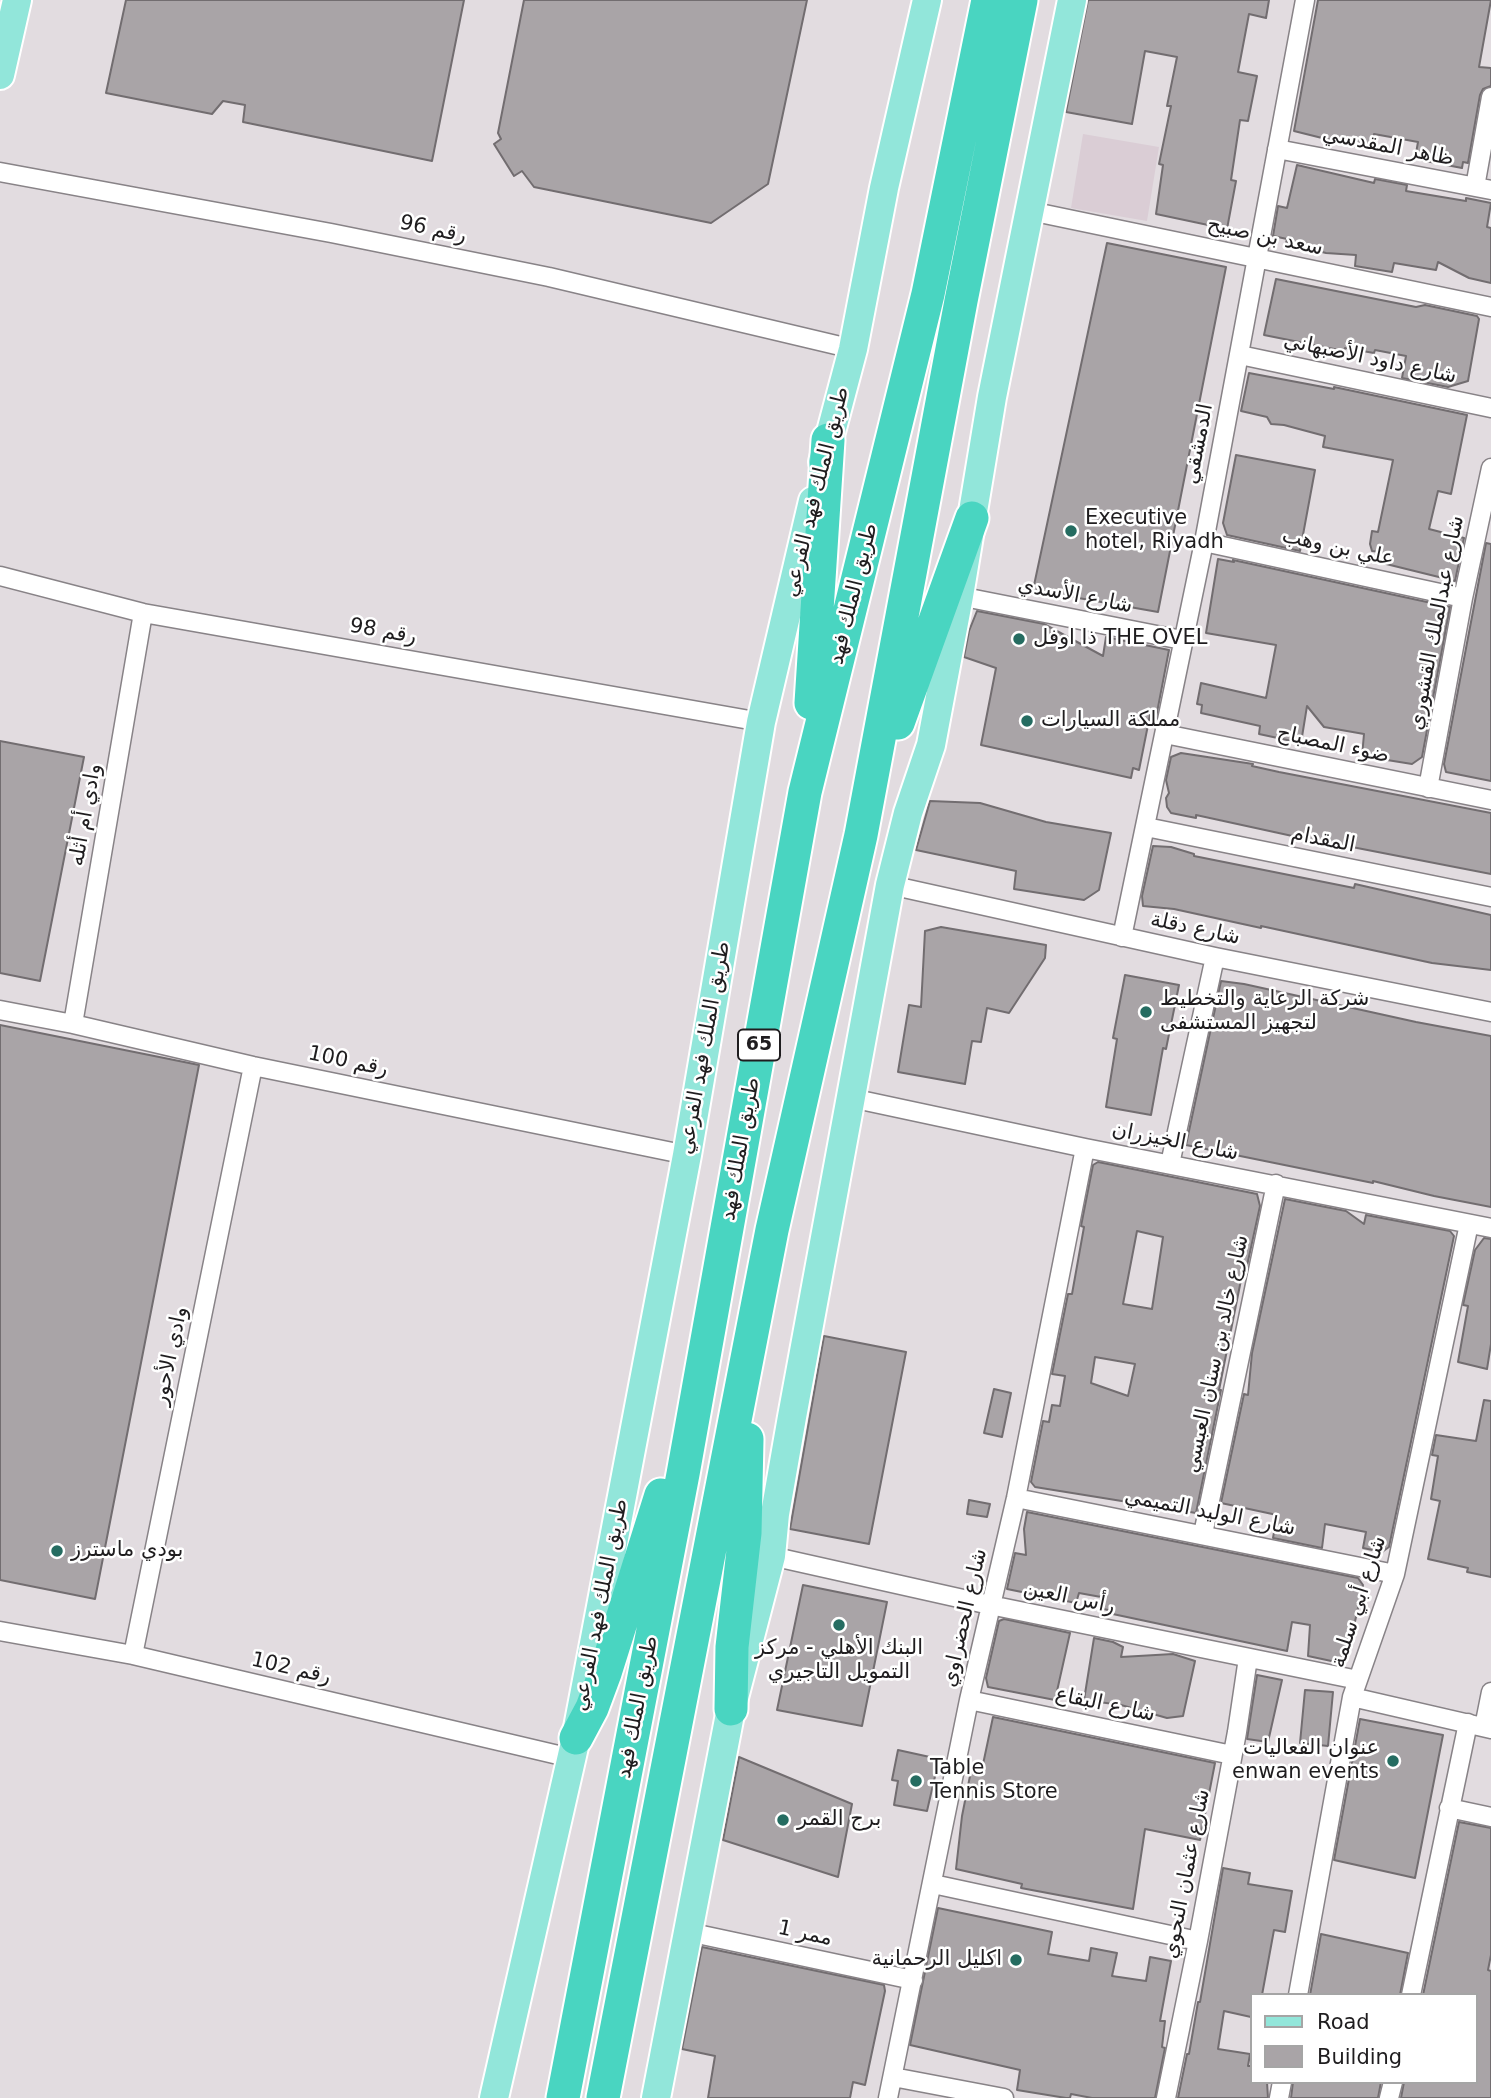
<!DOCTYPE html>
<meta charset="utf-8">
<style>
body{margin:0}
#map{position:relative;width:1491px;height:2098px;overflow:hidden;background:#e2dce0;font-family:"DejaVu Sans",sans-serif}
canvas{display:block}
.legend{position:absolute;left:1250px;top:1993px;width:228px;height:91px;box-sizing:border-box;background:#fff;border:2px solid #a5a5a5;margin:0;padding:9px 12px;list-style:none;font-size:21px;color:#1f1d1f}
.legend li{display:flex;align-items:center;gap:14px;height:35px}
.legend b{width:35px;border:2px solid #a5a5a5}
</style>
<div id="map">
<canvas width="1491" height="2098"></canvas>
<ul class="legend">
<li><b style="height:9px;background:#92e6da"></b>Road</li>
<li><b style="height:19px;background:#a9a4a7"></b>Building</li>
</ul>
</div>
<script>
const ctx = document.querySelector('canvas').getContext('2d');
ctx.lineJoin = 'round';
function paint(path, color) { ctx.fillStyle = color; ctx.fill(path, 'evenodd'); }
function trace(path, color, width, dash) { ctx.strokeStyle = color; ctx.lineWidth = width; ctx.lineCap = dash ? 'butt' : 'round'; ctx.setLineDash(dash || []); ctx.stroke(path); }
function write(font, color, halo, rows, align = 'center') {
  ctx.font = font + ' "DejaVu Sans",Vazirmatn,sans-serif'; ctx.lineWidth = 5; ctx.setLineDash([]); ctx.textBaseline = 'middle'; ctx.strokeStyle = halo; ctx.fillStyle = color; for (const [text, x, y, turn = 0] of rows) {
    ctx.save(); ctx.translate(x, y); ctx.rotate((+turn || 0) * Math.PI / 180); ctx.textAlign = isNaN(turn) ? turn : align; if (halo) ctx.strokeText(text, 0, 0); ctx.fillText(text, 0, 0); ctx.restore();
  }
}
paint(new Path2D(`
 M1083,134l76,13 -12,74 -76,-13z`), '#dacdd5');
const building = new Path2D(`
 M126,0h338l-32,161 -189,-39 2,-17 -22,-4 -11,13 -106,-21z
 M524,0h283l-39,184 -57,39 -177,-36 -12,-16 -8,5 -20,-32 7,-5 -3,-6z
 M1088,0h181l-3,18 -17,-4 -11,58 19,4 -9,45 -8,-1 -9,60 5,1 -9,48 -71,-15 7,-49 -4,-1 12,-58h-4l10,-49 -32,-6 -13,73 -66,-12z
 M1318,0h173l-12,67 12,1v18l-8,3 -3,6 -12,68 -5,-1 -1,6 -47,-9 3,-17 -44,-8 -2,15 -10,-1 -68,-17z
 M1297,165l77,18 1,-4 32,6 -1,6 60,10v-3l25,5 -4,24 4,1v55l-22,-5 -31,-16 -2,8 -42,-7 -2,9 -37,-6 1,-11 -30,-2 -40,-10 1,-4 -14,-3 5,-30 9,2z
 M1107,243l119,24 -68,345 -125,-22z
 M1276,279l140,28 9,-2 52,11 2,3 -11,62 -20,6 -46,-9 4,-22 -31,-6 -1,3 -29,-5 -1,3 -80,-16z
 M1249,373l85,16v-2l133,28 -16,79 -13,-3 -9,38 35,9 -9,43 -77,-19 2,-10 -8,-1 -2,-7 2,-13 6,1 15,-72 -70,-13 2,-11 -41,-11 -13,-1 -4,-7 -26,-6z
 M1236,455l79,15 -15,81 -73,-16 -4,-12z
 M1486,543l5,1v237l-45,-9 -2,-8z
 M1218,559l16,3 -1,-2 217,47 -28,150 -10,7 -50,-8 2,-22 -40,-7 -17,-21 -6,37 -42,-9 1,-8 -59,-13 1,-8 -5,-1 4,-21 65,15 10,-53 -70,-12z
 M977,611l67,13 59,32 3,-19 63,13 -14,73 -4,-13 -12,60 -6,-2 -2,10 -150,-33 15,-77 -32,-11 5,-26z
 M0,741l84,16 -44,224 -40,-8z
 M1181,753l72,11 -1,2 27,6 212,41v61l-139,-27v2l-156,-34v3l-25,-5 -4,-6 -1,-9 3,-5 -3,-13 5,-23z
 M930,801l50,2 66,19 65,11 -12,57 -15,10 -70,-11 2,-18 -100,-21z
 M1153,846l18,1 23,7v2l160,32 1,-4 136,31v55l-59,-7 -171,-37v2l-87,-19 -31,-3 -1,-10z
 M941,927l105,18 -1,13 -36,55 -22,-5 -6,34 -9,-1 -7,43 -67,-12 11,-67 12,2 4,-76z
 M1125,975l54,10 -13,64 -3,-1 -12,67 -45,-8 11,-68 -4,-1z
 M1221,981l23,3 172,38 75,14v171l-57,-11 -61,-15v2l-187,-38z
 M0,1025l199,40 -104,534 -95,-19z
 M1098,1162l159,32 3,12 -15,69h-3l-23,115h2l-25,123 -161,-26 -4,-5 12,-61 6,1 3,-17 8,1 5,-30 -13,-2 16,-80h4l12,-67 -3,-1 12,-61zM1137,1231l26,6 -11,72 -29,-5zM1095,1357l40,7 -7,32 -37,-13z
 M1285,1199l61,12 18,13 2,-9 84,16 4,5 -65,311 -7,5 -19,-4 3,-16 -41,-8 -3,24 -49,-10 4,-23 -56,-12 23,-109 4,1 4,-42z
 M1484,1238l7,1v105l-4,25 -29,-7 10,-56 -5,-1 12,-55z
 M824,1336l82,16 -37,192 -79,-15z
 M994,1389l17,4 -9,44 -18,-4z
 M1484,1400l7,1v176l-24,-5 1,-4 -40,-9 12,-58 -9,-2 7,-43 -6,-1 4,-20 40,6z
 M969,1500l21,4 -3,13 -20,-3z
 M1027,1512l331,66 5,7 -16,73 -11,4 -28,-6 2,-31 -18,-3 -5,29 -179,-38v-3l-9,-2 2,-11 -22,-4 -3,10 -69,-14 8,-36 11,2 -2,-26z
 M803,1585l84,17 -25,124 -85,-16z
 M1004,1619l66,14 -15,67 -67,-13 -2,-9 13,-57z
 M1094,1638l19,4 10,5 -2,10 52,-3 22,7 -12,55 -16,2 -46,-13 -37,-5z
 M1257,1675l25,5 -14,62 -21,-3z
 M1305,1690l28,2 -5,54 -28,-3z
 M993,1717l222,46 -15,77 -55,-11 -12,80 -112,-21 1,-4 -66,-15 6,-53 10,-50 10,3z
 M1360,1719l83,16 -28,143 -81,-18z
 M898,1750l41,9 -12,52 -33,-6 4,-24 -6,-1z
 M739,1757l113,47 -14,73 -115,-37z
 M1459,1822l32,6v127l-3,15 3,1v127h-90l3,-16h71v-87h-52z
 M1223,1868l27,5 -2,11 44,7 -7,41 -11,-2 -12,65h-11v22l-27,-6 -6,38 32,5 -2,12h3v16h16l1,16h-90l9,-44h2l9,-52h2z
 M938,1908l114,24 -4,22 41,7 2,-13 26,5 -5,23 34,5 4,-24 21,4 -11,60h5l-3,26 3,1 -10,50h-63l-21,-4 -1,4h-4l-49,-8 3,-20 -110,-25z
 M1321,1934l87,19 -8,42h-90z
 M702,1947l182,38 1,6 -20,94 -12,-3 -3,16h-142l7,-42 -33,-7z
 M1293,2082h88l-3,16h-87z`);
paint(building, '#a9a4a7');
trace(building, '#726d70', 2);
const street = new Path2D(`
 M1277,149l214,41
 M0,172l331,61 218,44 304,72
 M1475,187l16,-90
 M1030,211l461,96
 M1240,355l251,53
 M1204,542l259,56
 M0,576l143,37 618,109
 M959,596l223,44
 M1165,734l326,66
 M1428,788l35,-190 28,-130
 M1146,827l345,70
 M890,885l325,72 276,55
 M1122,937l82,-395 101,-542
 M0,1010l73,14 180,42 434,89
 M73,1024l70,-411
 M851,1098l234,50 406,80
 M1170,1164l45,-207
 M1016,1498l379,76
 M1203,1534l73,-350
 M771,1556l219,49 368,75
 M0,1631l133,24 438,103
 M133,1655l120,-589
 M1352,1697l139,32
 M969,1700l263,55
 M1484,1727l7,-35
 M1449,1808l42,9
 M933,1884l265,57
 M688,1932l225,48
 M1298,1995l54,-298 43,-123 74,-350
 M1411,1995l57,-272
 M893,2077l111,21
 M888,2098l81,-398 47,-202 69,-350
 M1166,2098l32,-157 39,-209 11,-74
 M1279,2098l3,-16
 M1389,2098l4,-16`);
const primary = new Path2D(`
 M0,75l17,-75
 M823,462l30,-113 31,-161 43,-188
 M494,2098l82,-360 111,-583 74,-433 52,-221
 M656,2098l75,-389 40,-153 4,-42 17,-97 98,-532 18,-72 23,-68 28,-149 33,-199 80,-397`);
const highway = new Path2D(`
 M811,703l17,-263
 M898,723l74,-205
 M731,1709l1,-62 13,-114 2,-94
 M576,1738l16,-30 13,-35 56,-178
 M563,2098l120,-624 122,-682 123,-498 60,-294
 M603,2098l169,-868 89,-395 100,-534 60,-301`);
trace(street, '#888387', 21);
trace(primary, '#fff', 32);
trace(highway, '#fff', 37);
trace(street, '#fff', 18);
trace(primary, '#92e6da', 28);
trace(highway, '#49d5c1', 33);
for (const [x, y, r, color] of [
 [1071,531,7,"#256c61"],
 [1019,639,7,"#256c61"],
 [1027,721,7,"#256c61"],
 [1146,1012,7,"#256c61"],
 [57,1551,7,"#256c61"],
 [839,1625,7,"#256c61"],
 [1393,1761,7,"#256c61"],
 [916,1781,7,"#256c61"],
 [783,1820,7,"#256c61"],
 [1016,1960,7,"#256c61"]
]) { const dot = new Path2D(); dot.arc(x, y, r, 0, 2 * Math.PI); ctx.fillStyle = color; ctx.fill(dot); trace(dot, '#fff', 2.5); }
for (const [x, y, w] of [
 [759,1045,42]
]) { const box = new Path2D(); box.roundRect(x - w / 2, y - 15.5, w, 31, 5); ctx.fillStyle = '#fff'; ctx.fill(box); trace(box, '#1f1d1f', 2); }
write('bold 19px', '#1f1d1f', null, [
 ["65",759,1045]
]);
write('21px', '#1f1d1f', '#fff', [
 ["ظاهر المقدسي",1388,147,11],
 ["رقم 96",433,230,12],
 ["سعد بن صبيح",1265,237,12],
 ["شارع داود الأصبهاني",1370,359,12],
 ["الدمشقي",1199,444,-79],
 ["طريق الملك فهد الفرعي",817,492,-76],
 ["علي بن وهب",1338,548,12],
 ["طريق الملك فهد",854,594,-76],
 ["شارع الأسدي",1075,596,11],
 ["شارع عبدالملك القشوري",1437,623,-79],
 ["رقم 98",383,632,10],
 ["ضوء المصباح",1333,745,12],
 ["وادي أم أثله",86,815,-80],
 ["المقدام",1323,840,11],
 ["شارع دقلة",1195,929,12],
 ["طريق الملك فهد الفرعي",705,1048,-80],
 ["رقم 100",348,1062,12],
 ["شارع الخيزران",1175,1142,11],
 ["طريق الملك فهد",741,1149,-80],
 ["شارع خالد بن سنان العبسي",1217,1354,-78],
 ["وادي الأحور",171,1356,-78],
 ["شارع الوليد التميمي",1210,1513,11],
 ["رأس العين",1069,1598,12],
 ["شارع أبي سلمة",1359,1602,-72],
 ["طريق الملك فهد الفرعي",601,1605,-79],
 ["شارع الحضراوي",965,1618,-77],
 ["رقم 102",291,1669,13],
 ["شارع البقاع",1105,1705,12],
 ["طريق الملك فهد",638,1707,-79],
 ["شارع عثمان النحوي",1187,1874,-79],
 ["ممر 1",805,1934,12]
]);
write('21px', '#1f1d1f', '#fff', [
 ["Executive",1085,519],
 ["hotel, Riyadh",1085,543],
 ["ذا اوفل THE OVEL",1033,639],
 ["مملكة السيارات",1041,721],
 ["شركة الرعاية والتخطيط",1160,1000],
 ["لتجهيز المستشفى",1160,1024],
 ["بودي ماسترز",71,1551],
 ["البنك الأهلي - مركز",839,1649,"center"],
 ["التمويل التاجيري",839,1673,"center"],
 ["عنوان الفعاليات",1379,1749,"right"],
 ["enwan events",1379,1773,"right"],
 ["Table",930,1769],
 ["Tennis Store",930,1793],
 ["برج القمر",797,1820],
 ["اكليل الرحمانية",1002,1960,"right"]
], 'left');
</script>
